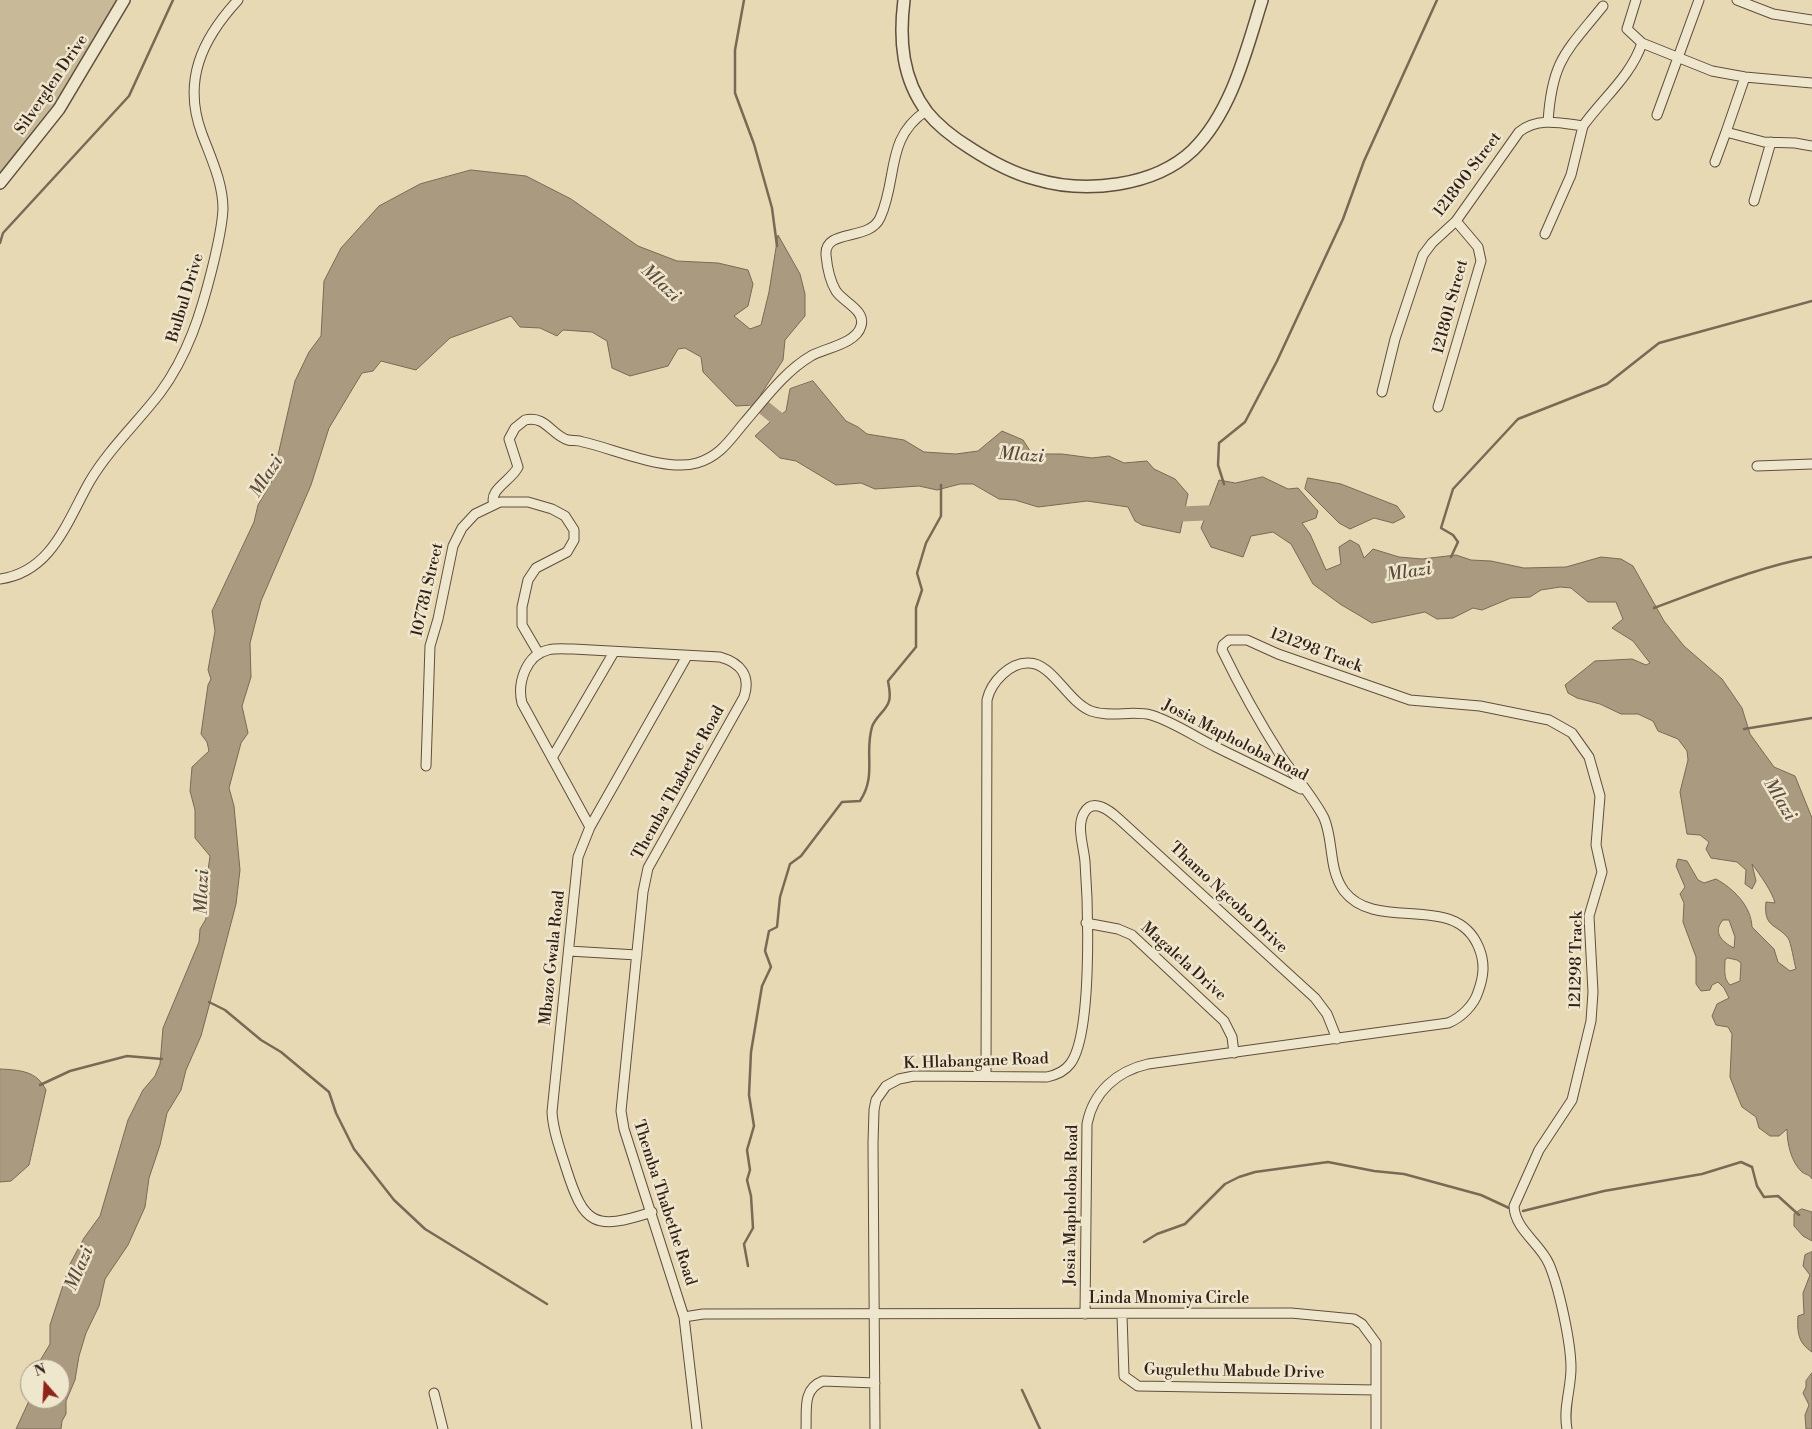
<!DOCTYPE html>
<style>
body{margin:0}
#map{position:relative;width:1812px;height:1429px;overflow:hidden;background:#e7d9b4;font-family:"Libre Bodoni",serif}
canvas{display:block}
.north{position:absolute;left:20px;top:1359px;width:50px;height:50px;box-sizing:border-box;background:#efe6ce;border:1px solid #a49785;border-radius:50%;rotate:341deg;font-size:14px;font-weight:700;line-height:20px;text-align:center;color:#332017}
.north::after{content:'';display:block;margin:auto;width:18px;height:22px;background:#8f2418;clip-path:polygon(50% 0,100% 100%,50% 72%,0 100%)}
</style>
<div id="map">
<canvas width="1812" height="1429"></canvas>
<div class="north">N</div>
</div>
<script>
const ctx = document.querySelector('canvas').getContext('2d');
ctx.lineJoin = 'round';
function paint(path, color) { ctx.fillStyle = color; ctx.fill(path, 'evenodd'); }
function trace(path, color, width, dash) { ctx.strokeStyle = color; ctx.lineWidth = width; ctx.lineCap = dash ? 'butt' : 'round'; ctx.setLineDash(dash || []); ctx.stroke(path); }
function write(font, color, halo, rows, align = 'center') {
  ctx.font = font + ' "Libre Bodoni",serif'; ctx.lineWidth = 5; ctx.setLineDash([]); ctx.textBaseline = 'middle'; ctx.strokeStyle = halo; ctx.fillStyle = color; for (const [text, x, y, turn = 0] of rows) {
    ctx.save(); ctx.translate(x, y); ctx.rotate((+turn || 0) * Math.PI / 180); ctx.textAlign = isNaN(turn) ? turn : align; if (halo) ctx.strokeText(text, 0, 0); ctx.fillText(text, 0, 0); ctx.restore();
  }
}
paint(new Path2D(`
 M0,0h123l-30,53 -93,127z`), '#c8ba99');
const water = new Path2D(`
 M471,170l55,6 45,23 67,47 39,15 41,2 30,7 5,14 -5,22 -14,10 16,13 11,-4 8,-33 9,-57 22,39 5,20v22l-20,24 -2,20 -29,45 -18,1 -33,-34 -2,-15 -16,-9 -7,1 -10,17 -38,10 -18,-8 -5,-27 -15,-9 -29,-2 -6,6 -17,-8 -20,-1 -9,-11 -61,22 -34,32 -35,-9 -8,10 -11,2 -33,55 -18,57 -50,116 -11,42 1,34 -9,29 6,27 -7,10 -12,45 5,18 6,64 -4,34 -12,46 -23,86 -15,34 -5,20 -14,23 -7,32 -11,33 -4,29 -17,38 -23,34 -6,27 -13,27 -7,23 -4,24 -9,21v13l-4,7 -1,8h-45l13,-28 -4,-16 5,-8v22h30v-30h-25l15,-25v-19l20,-61 14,-26 16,-22 28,-96 15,-30 12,-14 5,-12 3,-36 36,-86 1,-13 6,-10 -3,-13 7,-50 -15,-18v-28l-5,-19 2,-24 17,-16 -2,-9 -6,-8 7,-49 3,-6 -3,-9 7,-39 -3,-20 42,-89 4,-17 13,-22v-21l7,-7 17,-74 14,-29 12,-16 3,-55 17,-33 38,-42 41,-22z
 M813,381l33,40 12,6 9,7 37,6 20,12 32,2 22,-3 24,-20 21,9 9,14h30l30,4 17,-2 15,7 23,-2 7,8 21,10 13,15 -8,39 -38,-8 -7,-4 -7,-14 -41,-6 -49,6 -23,-7 -16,-1 -26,-15h-13l-23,6 -18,-4 -44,3 -14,-6 -25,2 -40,-24 -16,-3 -25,-22 15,-14 16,-11 4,-22z
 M1263,477l25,12 10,-1 20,23 -2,7 -14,5 8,11 16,36 15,-6 -2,-17 11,-7 9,5 5,13 9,-9 26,8 23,2 34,-4 15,5 20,1 33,7 42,-1 35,-10 20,2 12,7 31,55 20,25 38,33 20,29 8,26 24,33 21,9 17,42v361c-3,-5 -6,-4 -10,-7 -11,-10 -15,-29 -15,-43l-8,7h-9l-11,-8 -3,-11 -14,-10 -5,-12 -7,-18 2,-43 -4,-7 -12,-2 -4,-9 5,-12 12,-6 -5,-10 -6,-6 -6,3 -2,5 -9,1 -5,-7v-27l-13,-35 1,-19 -4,-9 5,-7 -9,-21 2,-7 9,2 11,19 6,3 12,-4c18,10 35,27 36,48l22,22 4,13 12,9 6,-2c-2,-7 -5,-27 -8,-31 -11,-14 -25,-10 -22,-36l9,1c-2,-10 -16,-30 -23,-39l4,17 -4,8 -7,-5 1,-14 -9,-8 -26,-4 -5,-9 3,-7 -9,-7 -13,-1 -7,-42 8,-32 -1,-9 -9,-12 -20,-8 -5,-10 -15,-7h-17l-21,-10 -23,-6 -9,-5 -3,-8 30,-24 37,-2 14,6 4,-2 -17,-22 -21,-13 11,-9 -7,-17h-28l-17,-14 -11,-1 -19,3 -11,7 -19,1 -29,12 -9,-2 -20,10 -16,1 -12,-7 -53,11 -32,-19 -27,-20 -22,-40 -18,-12 -22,4 -8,21 -32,-10 -10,-19 18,-48 16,3zM1723,920h6l6,17 -1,11c-12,-6 -22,-16 -11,-28zM1728,958l9,2 4,3 -1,18 -10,4c-7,-7 -5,-15 -5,-25z
 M1308,478l33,6 56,22 8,11 -12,6 -19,-5 -24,11 -11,-6 -34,-34z
 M0,1069c20,1 37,2 46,21l-17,75 -18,16 -11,1z
 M1802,1209l10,3v29l-9,-5 -9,-10v-12z
 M1812,1252v100c-14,-9 -15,-20 -14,-36l6,-2 -1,-21 7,-18 -7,-9 2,-11z
 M1812,1373v56h-6l-1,-14 4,-10 -6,-12 3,-6v-6z`);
paint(water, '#aa9a7f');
trace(water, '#7a6955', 1);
trace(new Path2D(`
 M744,0l-9,50v43l19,51 18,64 5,38
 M0,243l3,-10 126,-137 44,-96
 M1224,484l-6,-19 1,-22 26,-21 32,-61 66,-142 21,-58 73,-161
 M1451,557l7,-15 -5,-7 -12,-7 12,-39 65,-70 89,-35 52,-41 153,-42
 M1654,608c52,-19 104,-41 158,-51
 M1744,729l68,-11
 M209,1002l16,8 36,30 20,12 48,40 7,21 18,36 40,51 31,29 122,75
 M40,1085l30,-14 57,-15 35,3
 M1523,1211l81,-20 98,-17 39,-12 11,5 5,19 7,11 14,-1 21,19
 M1144,1242l13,-8 28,-10 40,-40 14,-7 16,-5 73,-10 46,9 30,3 77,21 28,13
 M748,1266l-4,-22 9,-16 -2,-32 -4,-16 3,-10 -3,-20 7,-24 -5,-31 2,-43 11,-66 9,-19 -6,-16 4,-20 8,-4 3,-30 10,-33 11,-8 41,-54 18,-1c17,-26 4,-47 12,-74 3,-10 15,-17 17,-26 2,-6 0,-14 -1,-20l28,-34v-39l6,-18 -5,-17 9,-30 15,-27v-31
 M1022,1390l18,39`), '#7a6955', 2.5);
trace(new Path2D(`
 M748,395l45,36
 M1167,505l15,9 45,-2`), '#aa9a7f', 15);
const minor = new Path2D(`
 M1636,0l-9,29 15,14 70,28 33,6 67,6
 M1737,0l36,14 39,6
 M1745,77l-19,55 38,10 31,1 17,3
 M1657,115l42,-115
 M1548,122c4,-62 18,-70 55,-116
 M1715,162l11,-30
 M1754,201l17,-59
 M1545,234l26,-59 12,-49
 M1382,392l13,-53 28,-84 9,-12 24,-22 63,-89c19,-15 42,-9 64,-6 20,-28 48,-50 59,-83
 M1438,407l43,-146 -3,-14 -22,-26
 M1757,466l55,-2
 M494,504c-6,-14 18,-24 24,-37l-9,-28 6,-11 10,-8c21,-5 26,15 43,20 5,1 10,0 15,2 32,7 82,30 114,21 23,-7 32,-22 47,-40 20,-23 41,-52 67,-67 14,-8 45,-12 50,-30 5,-16 -18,-24 -25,-35 -6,-10 -9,-25 -10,-36 -2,-27 43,-13 54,-37 18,-39 5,-80 46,-107
 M0,579c52,-7 67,-58 90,-98 19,-32 47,-58 70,-88 28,-38 41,-80 52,-124 5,-20 10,-40 11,-60 0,-26 -12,-51 -21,-75 -20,-53 0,-95 36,-134
 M552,758l62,-106
 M426,766l4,-120 8,-27 15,-73 9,-18 13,-14 25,-12h28l24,7 13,7 9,14v10l-7,12 -31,16 -8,12 -6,27v18l17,29
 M590,827l-68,-124c-5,-20 4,-48 26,-53 8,-2 17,-1 25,-1l147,8c21,6 31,19 24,40l-96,171 -5,24 -22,219 3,18 60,188 13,112
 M1086,923l32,6 14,6 92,86 8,16 2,16
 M569,951l68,4
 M986,1076l1,-376c4,-18 23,-38 42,-37 23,0 39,39 62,48 19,7 41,-1 60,4 23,7 44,22 65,32 28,14 57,27 85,42
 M652,1212c-58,19 -68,13 -86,-44 -6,-19 -13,-37 -14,-56l26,-255 12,-30 97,-171
 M1085,1314l2,-190c6,-32 30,-53 61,-60l300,-41c13,-5 26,-18 30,-31 6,-16 7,-29 1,-44 -23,-58 -102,-14 -135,-57 -16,-22 -10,-50 -20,-73 -10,-20 -30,-43 -43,-62 -21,-33 -42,-71 -59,-106l1,-5 6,-5h18l31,14 132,46 70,6 69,14 23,13 17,24 11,39 -4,49 6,27 -13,44 4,76 -2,29 -19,79 -33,50 -25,56c1,24 26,37 35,58 10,23 22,79 22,104 0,21 -8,40 -4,61
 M1122,1315l2,61 14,10 238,4
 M684,1317l19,-3 588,-1 63,6 8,5 14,19v86
 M434,1393l9,36
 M806,1429c1,-19 -4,-40 17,-48l52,2
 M875,1429l-2,-286 1,-33 2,-10 10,-14 13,-7 15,-3 133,1c9,-2 18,-6 23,-13 23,-29 18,-162 15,-202 -1,-15 -9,-35 -1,-49 9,-16 26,-2 35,6l196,179 12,16 10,25`);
const tertiary = new Path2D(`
 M904,0c-5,40 -2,79 23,112 12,15 27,26 43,36 20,13 42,25 65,31 50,15 119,8 158,-29 39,-39 53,-99 69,-150
 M0,183l59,-74 65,-109`);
trace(minor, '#604e3e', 11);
trace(tertiary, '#604e3e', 14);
trace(minor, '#efe6ce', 9);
trace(tertiary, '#efe6ce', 11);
write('16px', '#332017', '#efe6ce', [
 ["Silverglen Drive",52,85,-56],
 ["121800 Street",1468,175,-53],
 ["Bulbul Drive",186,298,-73],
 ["121801 Street",1451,307,-75],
 ["107781 Street",428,590,-77],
 ["121298 Track",1316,651,21],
 ["Josia Mapholoba Road",1235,741,27],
 ["Themba Thabethe Road",679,783,-61],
 ["Thamo Ngcobo Drive",1228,898,43],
 ["Mbazo Gwala Road",553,958,-84],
 ["121298 Track",1577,960,-89],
 ["Magalela Drive",1183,962,42],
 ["K. Hlabangane Road",976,1062,-2],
 ["Themba Thabethe Road",664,1203,72],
 ["Josia Mapholoba Road",1072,1205,-89],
 ["Linda Mnomiya Circle",1169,1299],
 ["Gugulethu Mabude Drive",1234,1372,1]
]);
write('italic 18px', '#5d4b3b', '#efe6ce', [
 ["Mlazi",660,284,43],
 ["Mlazi",1021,456,4],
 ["Mlazi",267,477,-57],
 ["Mlazi",1409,573,-9],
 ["Mlazi",1779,800,59],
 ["Mlazi",203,892,-88],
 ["Mlazi",80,1269,-67]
]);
</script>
